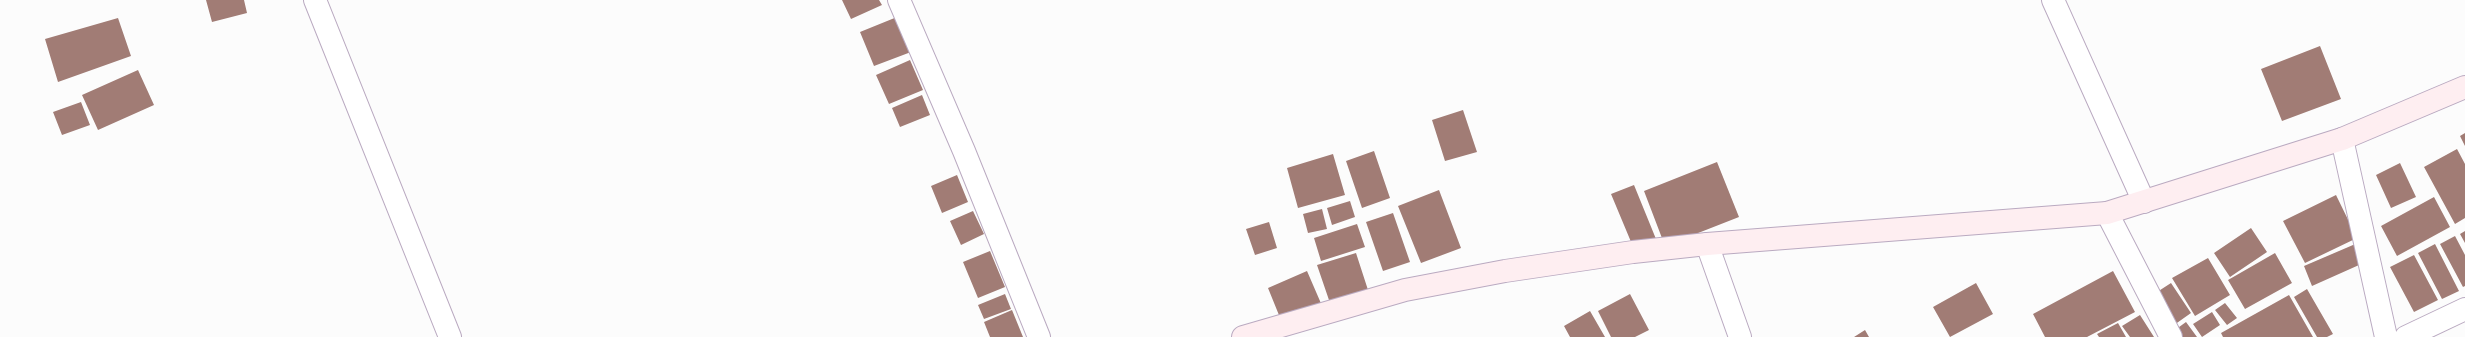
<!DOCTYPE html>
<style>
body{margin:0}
canvas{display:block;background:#fcfcfc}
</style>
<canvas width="2465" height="337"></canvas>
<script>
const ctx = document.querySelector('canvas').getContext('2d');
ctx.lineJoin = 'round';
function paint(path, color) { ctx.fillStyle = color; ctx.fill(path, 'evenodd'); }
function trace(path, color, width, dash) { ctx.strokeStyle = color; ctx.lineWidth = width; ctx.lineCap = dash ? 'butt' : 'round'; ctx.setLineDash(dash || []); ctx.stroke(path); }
paint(new Path2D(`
 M206,0h38l3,13 -35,9z
 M842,0h37l3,5 -31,14z
 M897,17l14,35 -37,14 -14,-34z
 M118,18l13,38 -73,26 -13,-43z
 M2320,46l21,53 -59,22 -21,-52z
 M910,60l13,30 -34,14 -13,-29z
 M138,70l16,35 -56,25 -16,-35z
 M922,95l8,20 -30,12 -8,-19z
 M81,102l9,23 -28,10 -9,-23z
 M1463,110l14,42 -32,9 -13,-41z
 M2465,133v13l-5,-10z
 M2457,149l8,15v54l-10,6 -31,-57z
 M1374,151l16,47 -28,10 -16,-47z
 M1333,154l12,41 -47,13 -11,-40z
 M1717,162l22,55 -74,29 -21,-55z
 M2400,163l16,34 -25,11 -15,-33z
 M957,175l11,27 -26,11 -11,-27z
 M1634,185l22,54 -22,10 -23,-55z
 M1439,190l22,58 -40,15 -23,-57z
 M2336,195l21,43 -52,25 -22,-42z
 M2434,197l16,30 -53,29 -16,-30z
 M1350,201l5,16 -23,8 -5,-17z
 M1322,209l5,20 -19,4 -5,-19z
 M973,211l11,23 -23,11 -11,-24z
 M1393,213l17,49 -27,9 -17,-49z
 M1269,222l8,26 -22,7 -9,-26z
 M1357,224l8,23 -44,14 -7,-23z
 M2251,228l16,24 -37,25 -16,-24z
 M2465,231v12l-5,-9z
 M2455,236l10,19v31l-2,1 -23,-43z
 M2360,242l8,19 -56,25 -8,-20z
 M2435,244l24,47 -17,8 -24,-46z
 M990,251l15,36 -27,11 -15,-36z
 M1356,253l12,37 -38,13 -13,-38z
 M2275,253l17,30 -47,26 -17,-29z
 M2414,255l24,45 -24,12 -24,-45z
 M2208,258l22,37 -35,21 -23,-38z
 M1307,271l16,37 -40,17 -15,-37z
 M2113,271l22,41 -48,25h-42l-12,-23z
 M1976,283l17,31 -43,23 -17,-30z
 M2171,283l20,30 -17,12 -20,-31z
 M2307,289l26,45 -6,3h-10l-23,-40z
 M1005,294l6,15 -27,10 -6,-14z
 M1630,294l19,36 -14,7h-24l-13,-26z
 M2289,295l24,42h-90l-2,-4z
 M2225,303l12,15 -10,7 -12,-15z
 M1012,310l11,27h-33l-6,-15z
 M1590,311l15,26h-35l-6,-11z
 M2212,312l8,13 -18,12 -9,-13z
 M2140,315l14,22h-24l-8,-11z
 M2186,322l11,15h-17l-5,-7z
 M2118,323l8,14h-27l-2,-3z
 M1865,330l4,7h-15z`), '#a17c75');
const street = new Path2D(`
 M315,0l135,337
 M899,0l65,151 75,186
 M2053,0l91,202
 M2342,139l44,198
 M2107,213l64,124
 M1707,244l33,93
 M2406,337l59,-28`);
const secondary = new Path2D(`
 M1243,337l162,-47 100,-19 128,-19 74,-8 400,-31 235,-74 123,-52`);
trace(street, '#baaac1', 24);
trace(secondary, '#baaac1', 24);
trace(street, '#fff', 22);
trace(secondary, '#feeef1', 22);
</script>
